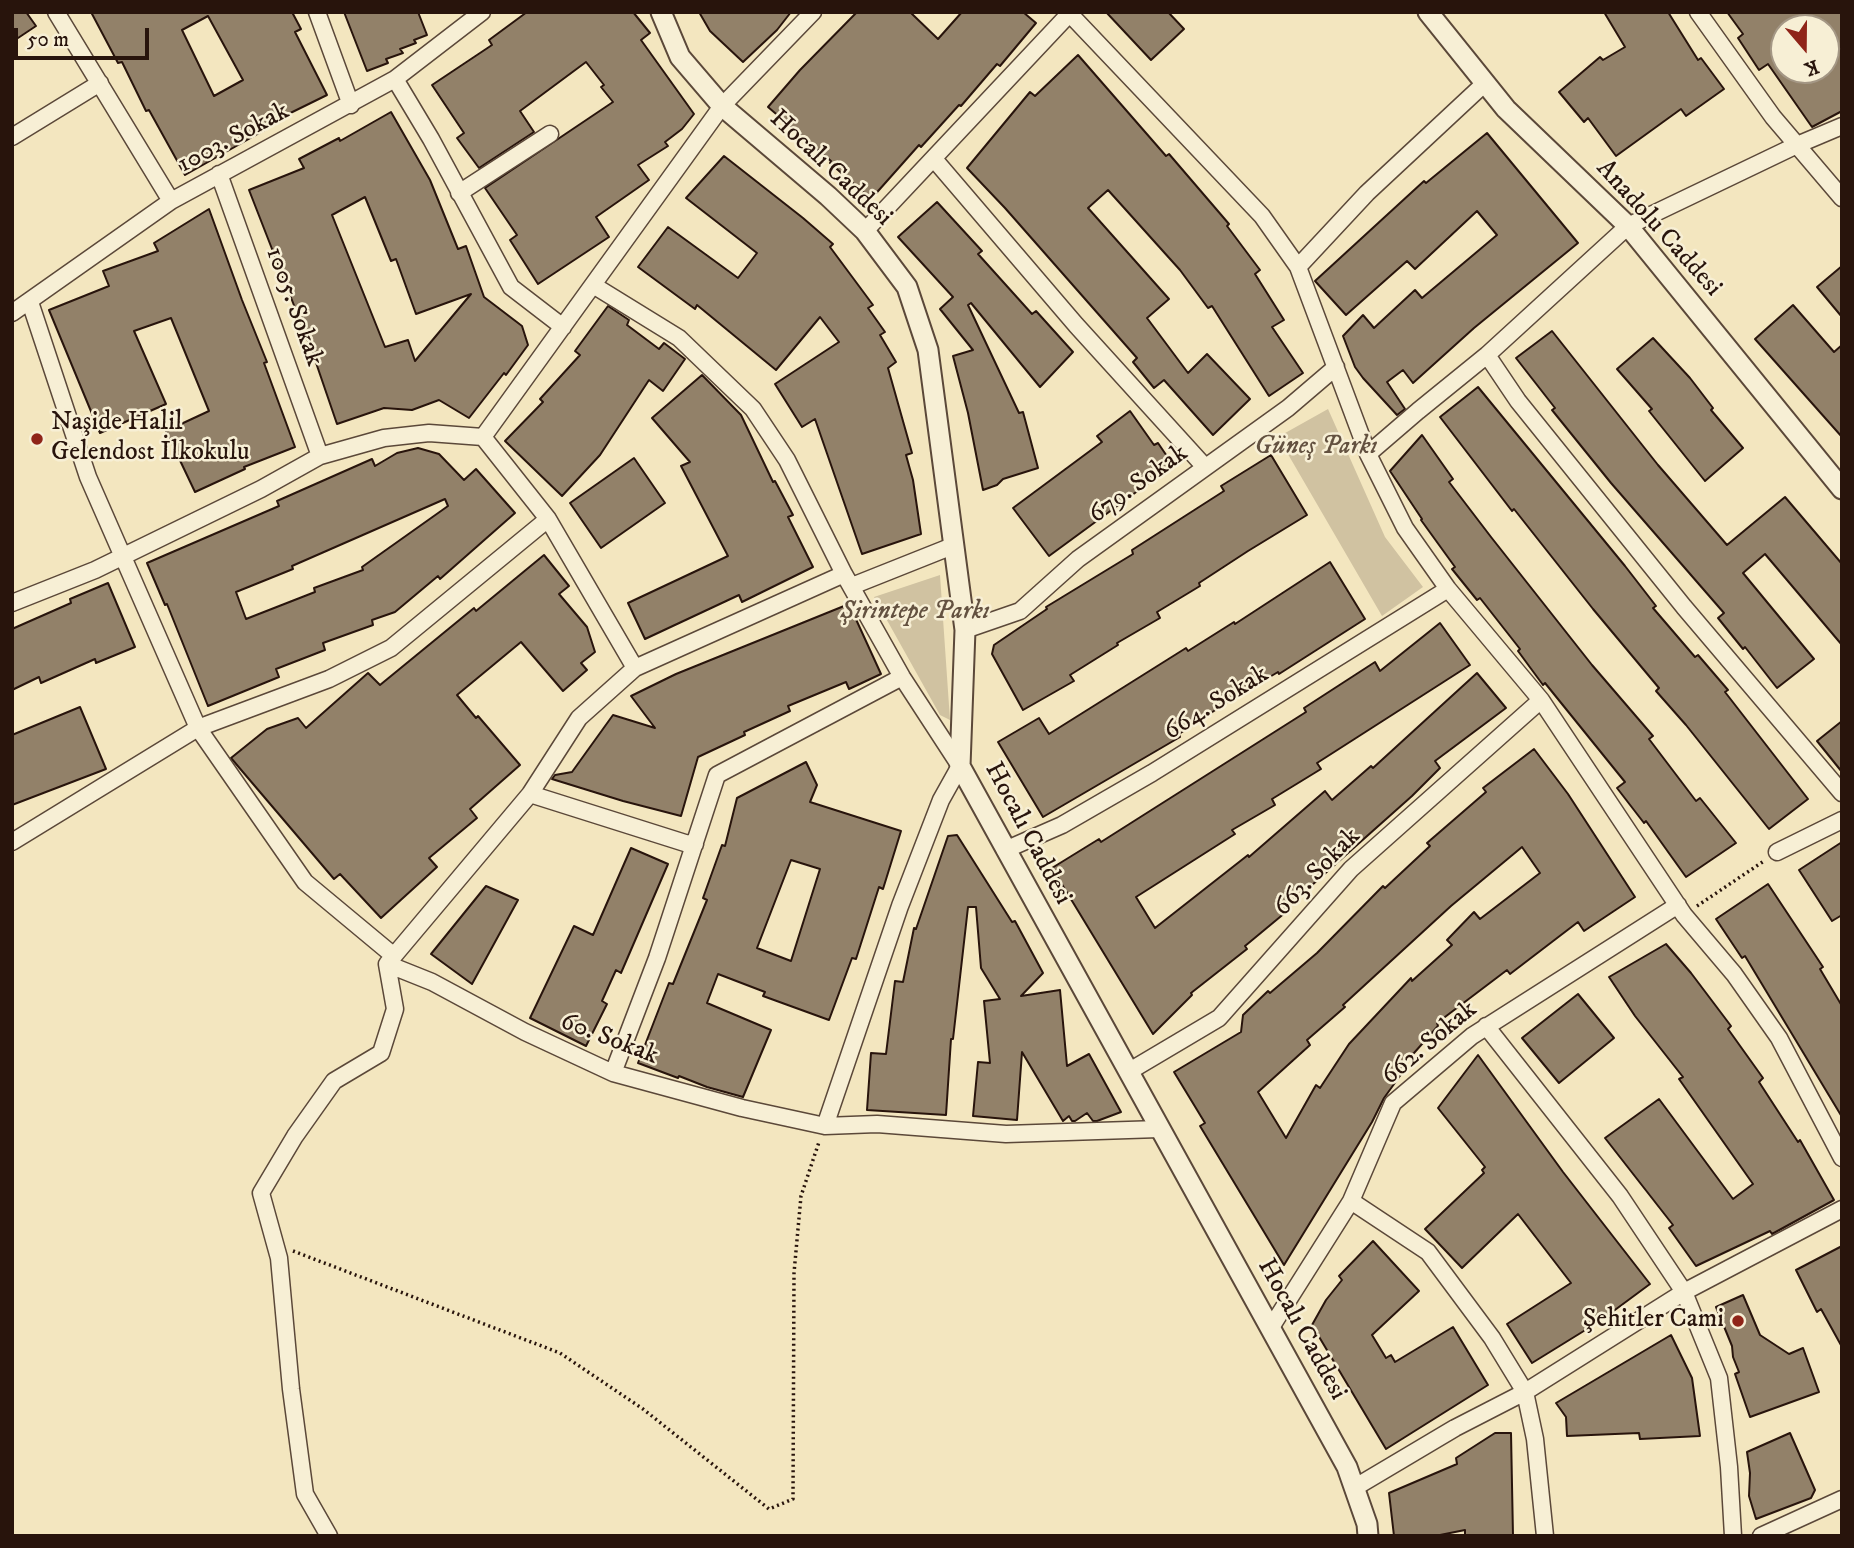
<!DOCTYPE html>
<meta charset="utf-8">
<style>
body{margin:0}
#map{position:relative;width:1854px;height:1548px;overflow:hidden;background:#f3e6bf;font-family:"IM FELL DW Pica",serif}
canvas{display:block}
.frame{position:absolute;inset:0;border:14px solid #28140c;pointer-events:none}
.north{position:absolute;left:1770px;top:14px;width:70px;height:70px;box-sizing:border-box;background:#f7efd5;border:2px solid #a49785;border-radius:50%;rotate:160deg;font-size:19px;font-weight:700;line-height:28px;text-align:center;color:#28140c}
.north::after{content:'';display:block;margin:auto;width:24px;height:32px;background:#8f2418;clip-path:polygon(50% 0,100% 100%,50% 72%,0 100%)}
.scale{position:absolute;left:14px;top:28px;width:135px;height:32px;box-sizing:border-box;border:4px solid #28140c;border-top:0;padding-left:9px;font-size:21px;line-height:24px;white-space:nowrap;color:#28140c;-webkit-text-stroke:5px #f7efd5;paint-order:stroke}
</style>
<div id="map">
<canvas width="1854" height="1548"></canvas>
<div class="frame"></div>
<div class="north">K</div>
<div class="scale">50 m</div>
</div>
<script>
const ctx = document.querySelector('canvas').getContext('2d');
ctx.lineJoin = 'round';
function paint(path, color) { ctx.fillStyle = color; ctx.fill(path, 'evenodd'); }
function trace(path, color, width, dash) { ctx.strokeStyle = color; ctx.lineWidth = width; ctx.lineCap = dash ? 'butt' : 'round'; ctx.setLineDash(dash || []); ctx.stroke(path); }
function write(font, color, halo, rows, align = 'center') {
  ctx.font = font + ' "IM FELL DW Pica",serif'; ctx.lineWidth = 5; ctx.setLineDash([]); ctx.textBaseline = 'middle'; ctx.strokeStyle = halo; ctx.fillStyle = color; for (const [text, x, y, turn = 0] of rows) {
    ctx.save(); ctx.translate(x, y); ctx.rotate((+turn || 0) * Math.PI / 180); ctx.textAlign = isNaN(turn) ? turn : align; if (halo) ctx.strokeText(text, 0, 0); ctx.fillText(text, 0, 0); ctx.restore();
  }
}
paint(new Path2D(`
 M1328,409l57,128 38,50 -41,29 -104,-179z
 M940,575l10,145 -10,-5 -66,-118z`), '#d0c2a1');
const building = new Path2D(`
 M12,12h14l10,14 -24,16z
 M91,12h201l9,17 -6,3 32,63 -59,29 2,3 -85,48 -36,-65 -3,1 -24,-49 -4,1zM208,16l35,64 -29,16 -32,-66z
 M344,12h74l9,23 -13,5 2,3 -16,6 3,4 -17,6 2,4 -21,8z
 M527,12h106l17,21 -9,7 53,74 -12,15 -17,13 3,4 -30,19 11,15 -53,37 13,20 -71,47 -28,-44 7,-5 -32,-47 128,-86 -12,-15 3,-2 -18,-23 -66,49 14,21 -55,36 -22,-30 7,-5 -32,-48 60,-40 -3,-5z
 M699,12h92l-14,18 -34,32 -33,-31z
 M857,12h53l28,27 24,-27h61l13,11 -36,43 -3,-2 -36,42 -2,-1 -38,42 -2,-2 -48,54 -41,-36 1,-2 -63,-54 32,-37z
 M1106,12h62l16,17 -33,31z
 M1604,12h64l30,48 3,-2 23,31 -38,27 -5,-7 -65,47 -28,-38 -4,4 -25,-30 41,-35 3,3 22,-13z
 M1727,12h115v99l-30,16 -44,-63 -9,6 -21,-32 5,-4zM1784,28h42v42h-42z
 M1078,55l88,101 3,-2 60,70 -2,2 33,44 -5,4 29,46 -12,7 31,46 -34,23 -57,-90 -4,2 -28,-38 -72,-80 -20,18 81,91 -22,19 41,55 19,-19 43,45 -37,36 -49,-55 -10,8 -21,-26 4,-4 -132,-150 -38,-40 63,-76 5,4z
 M391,112l39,68 28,69 8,-3 18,51 38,29 6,19 -22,30 -2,-2 -35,45 -30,-18 -27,10 -28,-2 -47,16 -24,-70 -64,-164 55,-22 -5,-9 40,-21 1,3zM365,197l26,64 5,-2 20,55 55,-20 -56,67 -7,-21 -23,7 -53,-132z
 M1487,133l91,110 -104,85 -61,55 -10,-13 -16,12 18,27 -8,6 -34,-37 -8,-11 -12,-31 20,-21 11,13 41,-38 7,8 75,-63 -20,-24 -62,58 -8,-8 -61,54 -31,-34 109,-100 2,2z
 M724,156l79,62 30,26 -3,3 43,58 -5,3 17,24 -5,3 16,27 -8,6 24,85 -6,2 7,25 8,54 -59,20 -47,-135 -13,8 -27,-43 64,-42 -19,-25 -44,53 -79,-65 -2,4 -57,-42 30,-40 70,51 19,-25 -71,-55z
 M937,202l45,49 -4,3 54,60 4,-3 37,41 -33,35 -69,-84 -3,2 51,108 4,-1 15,56 -35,11 -6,6 -14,5 -15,-77 -15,-57 20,-6 -33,-41 13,-12 -55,-60z
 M209,209l33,91 25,62 -3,1 31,84 -51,20 1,2 -50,23 -29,-61 43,-20 -38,-93 -37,13 32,73 -66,29 -51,-123 60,-24 -6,-15 55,-20 -4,-8z
 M1842,266v51l-25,-30z
 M1793,305l41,47 8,-7v92l-87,-98z
 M608,306l21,14 -2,5 32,24 5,-6 21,16 -22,32 -14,-11 -49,75 -38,41 -57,-55 38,-39 -3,-3 40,-44 -5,-4z
 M1552,331l106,134 69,80 58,-48 57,67v81l-77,-91 -22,19 71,86 -37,29 -32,-41 -2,2 -25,-31 6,-5 -113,-130 -59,-73 3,-2 -39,-50z
 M1653,338l37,40 23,30 -2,2 32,38 -38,33 -56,-70 3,-2 -35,-40z
 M702,375l39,40 32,67 2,-1 18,34 -5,2 25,50 -71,35 -3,-7 -94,44 -17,-36 100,-47 -47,-90 9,-4 -38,-44z
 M1478,387l147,179 31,40 -3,2 42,49 3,-2 30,35 -3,2 83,107 -39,30 -83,-104 -30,-34 3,-3 -66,-79 -79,-100 -2,2 -72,-94z
 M1130,411l24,34 4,-2 15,22 -124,91 -36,-48 89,-66 -5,-6z
 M1422,435l31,44 -4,3 42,55 101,128 61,71 -4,3 47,62 4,-3 36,45 -50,34 -40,-56 -2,2 -27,-35 8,-6 -80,-99 -2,2 -25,-34 2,-2 -40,-51 -3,2 -25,-31 3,-2 -34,-47 1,-1 -32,-48z
 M418,448l21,6 25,26 12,-11 39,44 -75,66 -2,-3 -43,36 -23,8 1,5 -50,18 2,7 -49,19 3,8 -71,29 -41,-102 -2,1 -18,-42 132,-57 -2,-5 95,-42 3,7 22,-13zM445,499l3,7 -86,61 1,3 -49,18 1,4 -69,27 -10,-27 57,-23 -1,-3z
 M1271,455l36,60 -59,36 -49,32 1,3 -43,26 3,6 -43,25 1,2 -48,30 4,6 -51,29 -31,-56 2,-9 53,-36 -1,-2 87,-53 -1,-4 92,-59 -3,-5z
 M634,458l31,45 -64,45 -31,-45z
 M544,555l25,31 -10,8 28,33 8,25 -14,11 6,7 -24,21 -42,-49 -64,53 19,23 2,-2 42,49 -50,44 7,9 -48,40 8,9 -56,51 -41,-44 -6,5 -103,-121 36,-29 31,-11 8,10 62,-55 12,12 94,-77 2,3z
 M1330,562l35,57 -86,55 -1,-2 -52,31 -47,31 1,3 -137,80 -45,-75 41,-24 10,16 137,-86 2,3 46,-29 1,2z
 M108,583l27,64 -39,16 -1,-4 -54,24 -2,-6 -27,13v-61l59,-26 -1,-4z
 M849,604l32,70 -32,15 -3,-7 -58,24 2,5 -46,21 1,3 -47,22 -17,59 -58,-15 -71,-22 3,-4 17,-3 41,-57 42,13 -24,-32 45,-22z
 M1440,623l30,42 -153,98 4,6 -49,30 3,6 -43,25 3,4 -99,63 19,31 93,-73 1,2 76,-66 7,9 39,-34 2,2 104,-95 29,35 -71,53 5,7 -28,28 -128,114 2,2 -41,34 2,3 -56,44 1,2 -39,39 -101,-166 47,-29 2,3 205,-130 -2,-4 71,-46 5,9z
 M80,707l26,62 -94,36v-70z
 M1842,721v51l-25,-31z
 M1534,749l34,45 67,103 -51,34 -6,-9 -68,52 -3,-4 -70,53 1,3 -40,45 4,2 -18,25 -12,24 -88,143 -84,-139 5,-3 -31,-51 67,-40 2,-17 25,-24 2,2 47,-40 66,-67 2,2 45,-42 -3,-3 59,-51 -3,-4zM1522,847l18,26 -60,46 -6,-7 -27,28 5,5 -40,36 -1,-3 -62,66 -29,44 -4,-3 -30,53 -28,-46 52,-47 -3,-5 38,-33 -2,-2 108,-99z
 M806,762l11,23 -7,17 91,29 -18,58 -4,-2 -23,72 -4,-1 -23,62 -66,-24 2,-4 -47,-18 -11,29 64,27 -28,67 -36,-10 -28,-11 -1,2 -40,-15 31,-80 4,1 34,-84 -4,-2 19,-53 3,1 12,-48zM791,860l29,9 -29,92 -34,-13z
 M957,835l55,87 3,-1 28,52 -22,23 39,-6 7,76 22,-12 32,58 -24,9h-4l-6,-8 -12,8h-3l-3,-5 -6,5 -41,-69 -5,68 -44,-4 5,-54 12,1 -6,-62 16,-2 -19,-31 -5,-61h-8l-15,132h-2l-5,76 -79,-5 4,-57 15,1 9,-73 8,1 11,-54 2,1 32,-93z
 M1842,842v73l-10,6 -33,-51z
 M631,848l37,16 -47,109 -5,-3 -14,31 5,3 -21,42 -56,-28 44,-92 19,9z
 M1768,884l55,83 -3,2 22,37v111l-97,-161 -3,2 -26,-39z
 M486,886l32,14 -46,84 -41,-30z
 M1666,944l25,29 40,53 -3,3 35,49 -4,4 39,60 2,-2 34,60 -62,34 -2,-3 -74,35 -27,-38 4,-3 -68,-87 54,-39 74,100 20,-15 -74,-105 4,-2 -48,-61 -26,-39z
 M1578,994l36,44 -55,45 -37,-45z
 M1478,1055l85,117 87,112 -50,37 -68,42 -25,-39 64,-41 -53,-69 -56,54 -37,-39 59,-56 -2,-3 3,-3 -47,-59z
 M1373,1241l46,50 -47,44 14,23 5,-3 4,7 58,-35 35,58 -102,64 -74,-124 14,-25 16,-20 -3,-4z
 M1842,1246v101l-21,-38 -4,3 -21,-42z
 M1743,1295l17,40 29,19 14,-6 16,44 -69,25 -15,-43 4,-2 -6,-15 -1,-11 -16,-39z
 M1671,1335l21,43 8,58 -60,3 -1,-6 -72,3 -1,-19 -10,-14z
 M1495,1433h16l2,103h-48v-6l-30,6h-41l-5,-43 68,-29 -1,-6z
 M1790,1433l25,57 -4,8 -55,21 -7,-23 1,-23 -3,-21z`);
paint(building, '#928169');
trace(building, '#28140c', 2);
const minor = new Path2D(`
 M56,12l115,189
 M317,12l34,93
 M1068,12l194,204 36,51 70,187 37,74 43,61 93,111 143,215 50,59 45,64 63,120
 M1698,12l75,105 69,81
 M395,79l36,60 80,148 52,40
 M12,137l88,-54
 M934,159l142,166 129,142
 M219,174l101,282
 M459,193l91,-59
 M865,231l206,-219
 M1298,267l69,-74 117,-109
 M593,285l86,53 74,71 34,51 57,114 58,103 58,89 -19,34 -41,106 -75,220
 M30,302l58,175 110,251 107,154 89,74
 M12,313l159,-112 224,-122 87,-67
 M1487,355l31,46 166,206 158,186
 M483,437l239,-331 91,-94
 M1368,454l50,-43 69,-56 141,-129 169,-81 45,-19
 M852,586l103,-41
 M12,603l83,-33 166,-81 59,-33 64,-18 45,-5 54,4 65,82 87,149
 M965,630l55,-19 58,-52 210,-151 48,-41
 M530,794l155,49 10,1
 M12,842l186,-114 131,-49 62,-31 157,-129
 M1005,850l57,-25 90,-52 296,-184
 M1777,852l65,-32
 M387,964l45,18 93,50 88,41 129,35 83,18 52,-2 129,10 153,-5
 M1486,1026l134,170 64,96 35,86 10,89 4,69
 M1128,1072l91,-54 132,-149 190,-169
 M613,1073l44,-115 60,-183 185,-98
 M1351,1201l77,51 64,86 33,54 10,47 10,97
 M1270,1329l81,-128 42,-98 79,-67 206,-131
 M1354,1488l101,-60 70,-36 159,-100 158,-83
 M329,1536l-24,-42 -14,-105 -12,-131 -18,-65 34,-57 39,-55 47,-28 14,-44 -8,-45 143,-170 49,-76 56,-50 209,-94
 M1761,1536l81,-37`);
const tertiary = new Path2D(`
 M661,12l19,45 42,49 106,90 37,35 42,56 21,63 37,280 -5,136 387,701 20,57 1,12
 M1428,12l78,97 122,117 214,263`);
trace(minor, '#5b4839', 19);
trace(tertiary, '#5b4839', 23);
trace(new Path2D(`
 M1697,906l67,-45
 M293,1251l267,102 83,56 126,100 24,-10 1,-226 7,-77 18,-54`), '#28140c', 3.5, [2, 3.5]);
trace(minor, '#f7efd5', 16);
trace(tertiary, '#f7efd5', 19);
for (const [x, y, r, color] of [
 [37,439,7,"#8f2418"],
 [1738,1321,7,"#8f2418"]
]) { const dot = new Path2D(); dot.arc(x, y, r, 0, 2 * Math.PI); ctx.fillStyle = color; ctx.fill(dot); trace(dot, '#f7efd5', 2.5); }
write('26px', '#28140c', '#f7efd5', [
 ["1003. Sokak",234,139,-28],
 ["Hocalı Caddesi",830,169,43],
 ["Anadolu Caddesi",1658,229,48],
 ["1005. Sokak",293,307,70],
 ["679. Sokak",1139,485,-36],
 ["664. Sokak",1217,704,-32],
 ["Hocalı Caddesi",1027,834,62],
 ["663. Sokak",1318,873,-46],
 ["60. Sokak",609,1040,21],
 ["662. Sokak",1430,1044,-40],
 ["Hocalı Caddesi",1301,1330,61]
]);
write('26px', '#28140c', '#f7efd5', [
 ["Naşide Halil",51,424],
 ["Gelendost İlkokulu",51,454],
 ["Şehitler Cami",1724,1321,"right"]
], 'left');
write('italic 26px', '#635140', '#f7efd5', [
 ["Güneş Parkı",1316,448],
 ["Şirintepe Parkı",915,613]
]);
</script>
